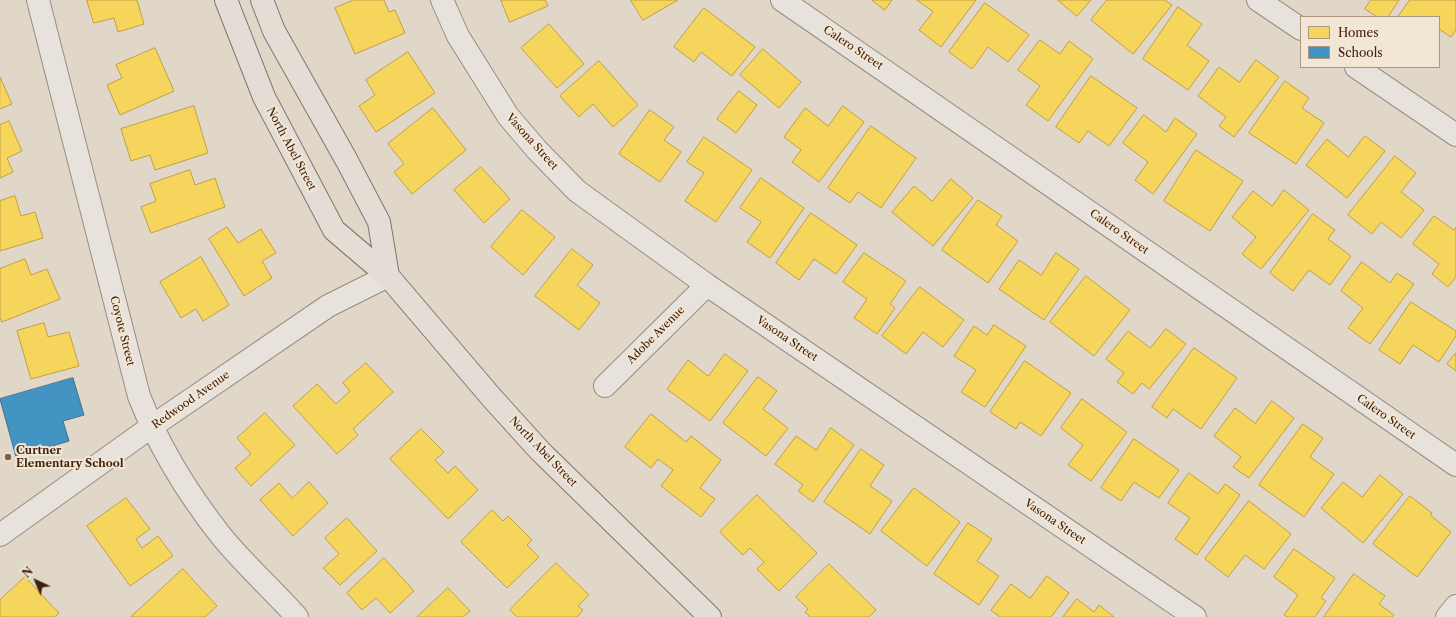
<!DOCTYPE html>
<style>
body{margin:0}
#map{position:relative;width:1456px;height:617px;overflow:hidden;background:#e0d7c8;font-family:"Libre Caslon Text",serif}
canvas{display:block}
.legend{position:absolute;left:1300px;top:16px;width:140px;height:52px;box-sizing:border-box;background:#f2e6d4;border:1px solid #ac9785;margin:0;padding:5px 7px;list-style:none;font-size:12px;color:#42200f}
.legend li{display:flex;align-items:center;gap:8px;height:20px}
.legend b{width:20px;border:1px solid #ac9785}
.north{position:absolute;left:16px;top:561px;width:40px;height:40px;-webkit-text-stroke:3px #f2e6d4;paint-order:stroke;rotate:316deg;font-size:11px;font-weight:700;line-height:16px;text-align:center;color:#42200f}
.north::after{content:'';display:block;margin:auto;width:14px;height:18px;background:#42200f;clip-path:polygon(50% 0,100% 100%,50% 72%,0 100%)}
</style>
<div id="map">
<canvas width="1456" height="617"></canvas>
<ul class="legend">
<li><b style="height:11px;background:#f6d55c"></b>Homes</li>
<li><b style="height:11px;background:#4393c3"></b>Schools</li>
</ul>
<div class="north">N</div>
</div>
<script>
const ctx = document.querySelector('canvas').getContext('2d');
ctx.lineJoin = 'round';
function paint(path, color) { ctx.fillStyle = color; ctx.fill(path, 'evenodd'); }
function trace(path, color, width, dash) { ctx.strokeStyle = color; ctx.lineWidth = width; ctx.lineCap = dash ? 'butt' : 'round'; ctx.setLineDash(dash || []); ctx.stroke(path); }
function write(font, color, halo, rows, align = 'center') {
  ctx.font = font + ' "Libre Caslon Text",serif'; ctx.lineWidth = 4; ctx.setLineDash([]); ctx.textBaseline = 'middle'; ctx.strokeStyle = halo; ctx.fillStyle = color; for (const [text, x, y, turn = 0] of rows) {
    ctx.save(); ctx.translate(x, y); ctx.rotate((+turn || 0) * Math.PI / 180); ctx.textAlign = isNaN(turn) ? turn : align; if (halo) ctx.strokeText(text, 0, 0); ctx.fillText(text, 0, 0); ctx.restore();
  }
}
const homes = new Path2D(`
 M87,0h50l7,24 -26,8 -4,-14 -20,5z
 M354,0h30l5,12 6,-2 10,23 -50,21 -20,-46z
 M501,0h44l3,6 -38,16z
 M631,0h47l-35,20z
 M872,0h20l-7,10z
 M917,0h59l-35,47 -22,-17 14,-18z
 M1058,0h33l-14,16z
 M1107,0h58l7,5 -39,49 -42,-34z
 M1371,0h28l-11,17h-11l-12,-8z
 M1410,0h46v30l-5,7 -12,-8v-12h-41z
 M985,3l44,32 -21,27 -20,-15 -16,22 -23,-17z
 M1178,7l24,17 -15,21 22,16 -21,29 -45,-31z
 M704,8l51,39 -23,29 -31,-24 -7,10 -20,-15z
 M549,24l35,40 -27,24 -36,-40z
 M1040,40l20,14 9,-13 24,18 -45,62 -22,-16 14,-19 -22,-16z
 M155,48l19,43 -54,24 -13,-30 15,-7 -6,-13z
 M763,49l38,33 -22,26 -39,-33z
 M408,52l27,41 -59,39 -17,-26 16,-11 -9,-15z
 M1256,60l23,17 -45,60 -15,-11 7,-9 -28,-21 21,-29 20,15z
 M599,61l39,44 -25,22 -20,-23 -14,13 -19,-21z
 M1091,76l46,32 -28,38 -21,-15 -9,12 -23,-16z
 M0,77l12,27 -12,5z
 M1285,81l24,17 -7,10 22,15 -28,41 -47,-31z
 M739,91l18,14 -21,28 -19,-14z
 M194,106l14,47 -53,17 -5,-15 -19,6 -10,-32z
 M843,106l21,16 -45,60 -27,-20 9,-12 -17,-13 21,-29 23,18z
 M433,108l33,42 -54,44 -18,-22 10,-8 -16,-20z
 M650,110l24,17 -10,13 17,12 -21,30 -41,-28z
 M1144,115l22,17 9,-14 22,16 -44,60 -18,-14 13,-18 -25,-19z
 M9,121l13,30 -15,7 6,14 -13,6v-53z
 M871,126l45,32 -35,50 -23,-16 -8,11 -22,-15z
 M1365,136l20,15 -38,47 -41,-33 21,-26 21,18z
 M704,137l48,33 -36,52 -31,-21 19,-28 -17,-11z
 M1196,150l47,31 -33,50 -46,-30z
 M1395,156l21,17 -15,19 23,18 -23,28 -20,-16 -9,12 -24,-19z
 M481,167l29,32 -26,24 -30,-33z
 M190,170l5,15 20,-7 10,29 -74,26 -10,-26 15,-6 -6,-17z
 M761,178l43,30 -34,50 -23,-16 14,-20 -21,-14z
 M951,179l22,19 -40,48 -41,-34 22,-26 18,15z
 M1284,190l25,20 -48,59 -19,-15 14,-17 -24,-20 21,-26 19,15z
 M15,196l6,20 14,-4 8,26 -43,13v-50z
 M978,200l24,16 -6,9 22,16 -30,42 -46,-33z
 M522,210l33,27 -32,38 -32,-28z
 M811,213l46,32 -21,29 -22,-15 -15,21 -23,-17z
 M1313,214l22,16 -7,9 23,17 -21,29 -21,-15 -16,21 -23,-18z
 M1434,216l20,14 2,-3v50l-8,10 -16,-13 7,-10 -26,-20z
 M227,227l11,16 23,-14 15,24 -14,8 10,17 -28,18 -35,-57z
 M572,249l21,16 -16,20 23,18 -21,27 -44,-34z
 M864,253l42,28 -16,23 5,4 -18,26 -23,-16 13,-19 -24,-17z
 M1056,253l23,16 -35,51 -45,-31 20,-29 22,15z
 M201,257l28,48 -26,16 -7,-12 -15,9 -21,-36z
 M25,259l6,16 16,-6 13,30 -58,23 -2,-4v-49z
 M1362,262l28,21 7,-10 17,11 -44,60 -22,-16 15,-20 -22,-17z
 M1086,276l44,34 -36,46 -44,-34z
 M920,287l44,33 -21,27 -20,-15 -17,22 -24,-18z
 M1411,302l45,29v5l-17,26 -26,-17 -13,19 -21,-14z
 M44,323l4,14 21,-5 10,34 -48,13 -14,-48z
 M994,325l32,21 -41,61 -24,-15 15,-22 -22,-14 20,-30 13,9z
 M1166,329l20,15 -37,45 -7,-6 -9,11 -16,-12 7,-9 -18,-14 22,-28 22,17z
 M1194,348l43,30 -36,51 -28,-20 -6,9 -15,-11z
 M1456,353v18l-9,-7z
 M725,354l23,17 -38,50 -43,-32 21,-29 20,16z
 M1025,361l46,32 -30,43 -21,-14 -4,7 -26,-17z
 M366,363l27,29 -40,37 5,6 -21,19 -44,-48 24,-22 19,20 14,-13 -7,-8z
 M758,377l19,14 -14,18 25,19 -22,28 -43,-33z
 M1082,399l45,33 -36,49 -23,-16 15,-20 -22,-17z
 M1272,401l22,17 -45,60 -16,-11 8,-10 -27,-21 21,-28 20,15z
 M265,413l30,32 -44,41 -16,-18 16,-14 -14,-16z
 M651,414l35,28 5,-6 30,24 -21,28 15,11 -14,18 -40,-31 12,-16 -15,-11 -7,9 -26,-21z
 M1303,424l20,14 -13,19 24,17 -30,43 -45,-32z
 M831,428l23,17 -41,57 -15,-11 5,-6 -28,-21 21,-28 20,14z
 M421,429l23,23 -9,8 13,13 7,-7 23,24 -30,29 -58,-60z
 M1134,439l45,31 -20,28 -25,-16 -13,19 -20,-13z
 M861,449l23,16 -14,21 22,15 -22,33 -46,-32z
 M1189,473l29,21 7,-10 15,11 -43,60 -22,-16 15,-21 -22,-15z
 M1380,475l23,19 -40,49 -42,-35 22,-26 19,15z
 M309,482l19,21 -35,33 -33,-36 19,-17 13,15z
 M914,488l46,34 -33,44 -46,-35z
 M757,495l60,58 -38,38 -22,-22 7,-7 -14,-14 -7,7 -23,-23z
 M1410,496l22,17 -2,2 21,17 -34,45 -44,-33z
 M126,498l24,31 -14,10 6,9 16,-12 15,20 -43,30 -43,-60z
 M1249,501l42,33 -27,35 -19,-14 -17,22 -23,-18z
 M492,510l11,11 5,-5 24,24 -5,5 12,12 -32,31 -46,-46z
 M347,518l30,33 -37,34 -17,-17 16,-14 -14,-16z
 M968,523l24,16 -15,22 22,15 -20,29 -45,-31z
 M1294,549l41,29 -14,20 5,3 -11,16h-28l-3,-2 14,-20 -24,-18z
 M384,558l30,33 -24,22 -14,-15 -14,12 -15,-17z
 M556,563l33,32 -11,11 5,4 -6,7h-60l-7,-7z
 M829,564l47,46 -7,7h-59l-5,-5 3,-3 -12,-12z
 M183,569l34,37 -12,11h-74z
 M1354,574l31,22 -6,8 15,11 -2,2h-68z
 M1047,576l22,17 -18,24h-51l-9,-7 20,-26 19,14z
 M25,577l34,36 -4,4h-55v-17z
 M448,588l22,23 -7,6h-46z
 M1077,599l17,13 5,-7 15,12h-51z`);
paint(homes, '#f6d55c');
trace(homes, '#c09f45', 1);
const schools = new Path2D(`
 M73,378l11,37 -21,6 6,20 -53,16 -16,-58z`);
paint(schools, '#4393c3');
trace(schools, '#43708d', 1);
const minor = new Path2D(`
 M38,0l101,396c20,51 49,98 83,141 23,28 51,53 75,80
 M442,0l16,36 50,80 29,34 40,41 130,94 488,332
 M782,0l674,465
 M1258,0l43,29
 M1356,67l100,68
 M605,386l102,-101
 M0,535l151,-108 177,-121 60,-30
 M1447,617l9,-11`);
const primary = new Path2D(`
 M226,0l38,97 70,133 54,46 104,122 48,53 170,166
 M262,0l12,31 73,130 32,61 9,54`);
trace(minor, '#978d83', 24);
trace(primary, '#80766c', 24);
trace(minor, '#e7e2db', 22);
trace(primary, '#e3ddd5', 22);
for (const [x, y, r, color] of [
 [8,457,4,"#796050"]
]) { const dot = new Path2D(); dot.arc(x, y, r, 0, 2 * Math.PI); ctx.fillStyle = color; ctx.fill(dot); trace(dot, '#f2e6d4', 1.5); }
write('11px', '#42200f', '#f2e6d4', [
 ["Calero Street",853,48,34],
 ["Vasona Street",532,142,48],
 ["North Abel Street",291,149,62],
 ["Calero Street",1119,232,35],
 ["Coyote Street",122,331,76],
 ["Adobe Avenue",656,335,-45],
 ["Vasona Street",787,339,34],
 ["Redwood Avenue",191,400,-35],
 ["Calero Street",1386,417,35],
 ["North Abel Street",543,452,46],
 ["Vasona Street",1055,522,34]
]);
write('bold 11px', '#42200f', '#f2e6d4', [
 ["Curtner",16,451],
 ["Elementary School",16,464]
], 'left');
</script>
